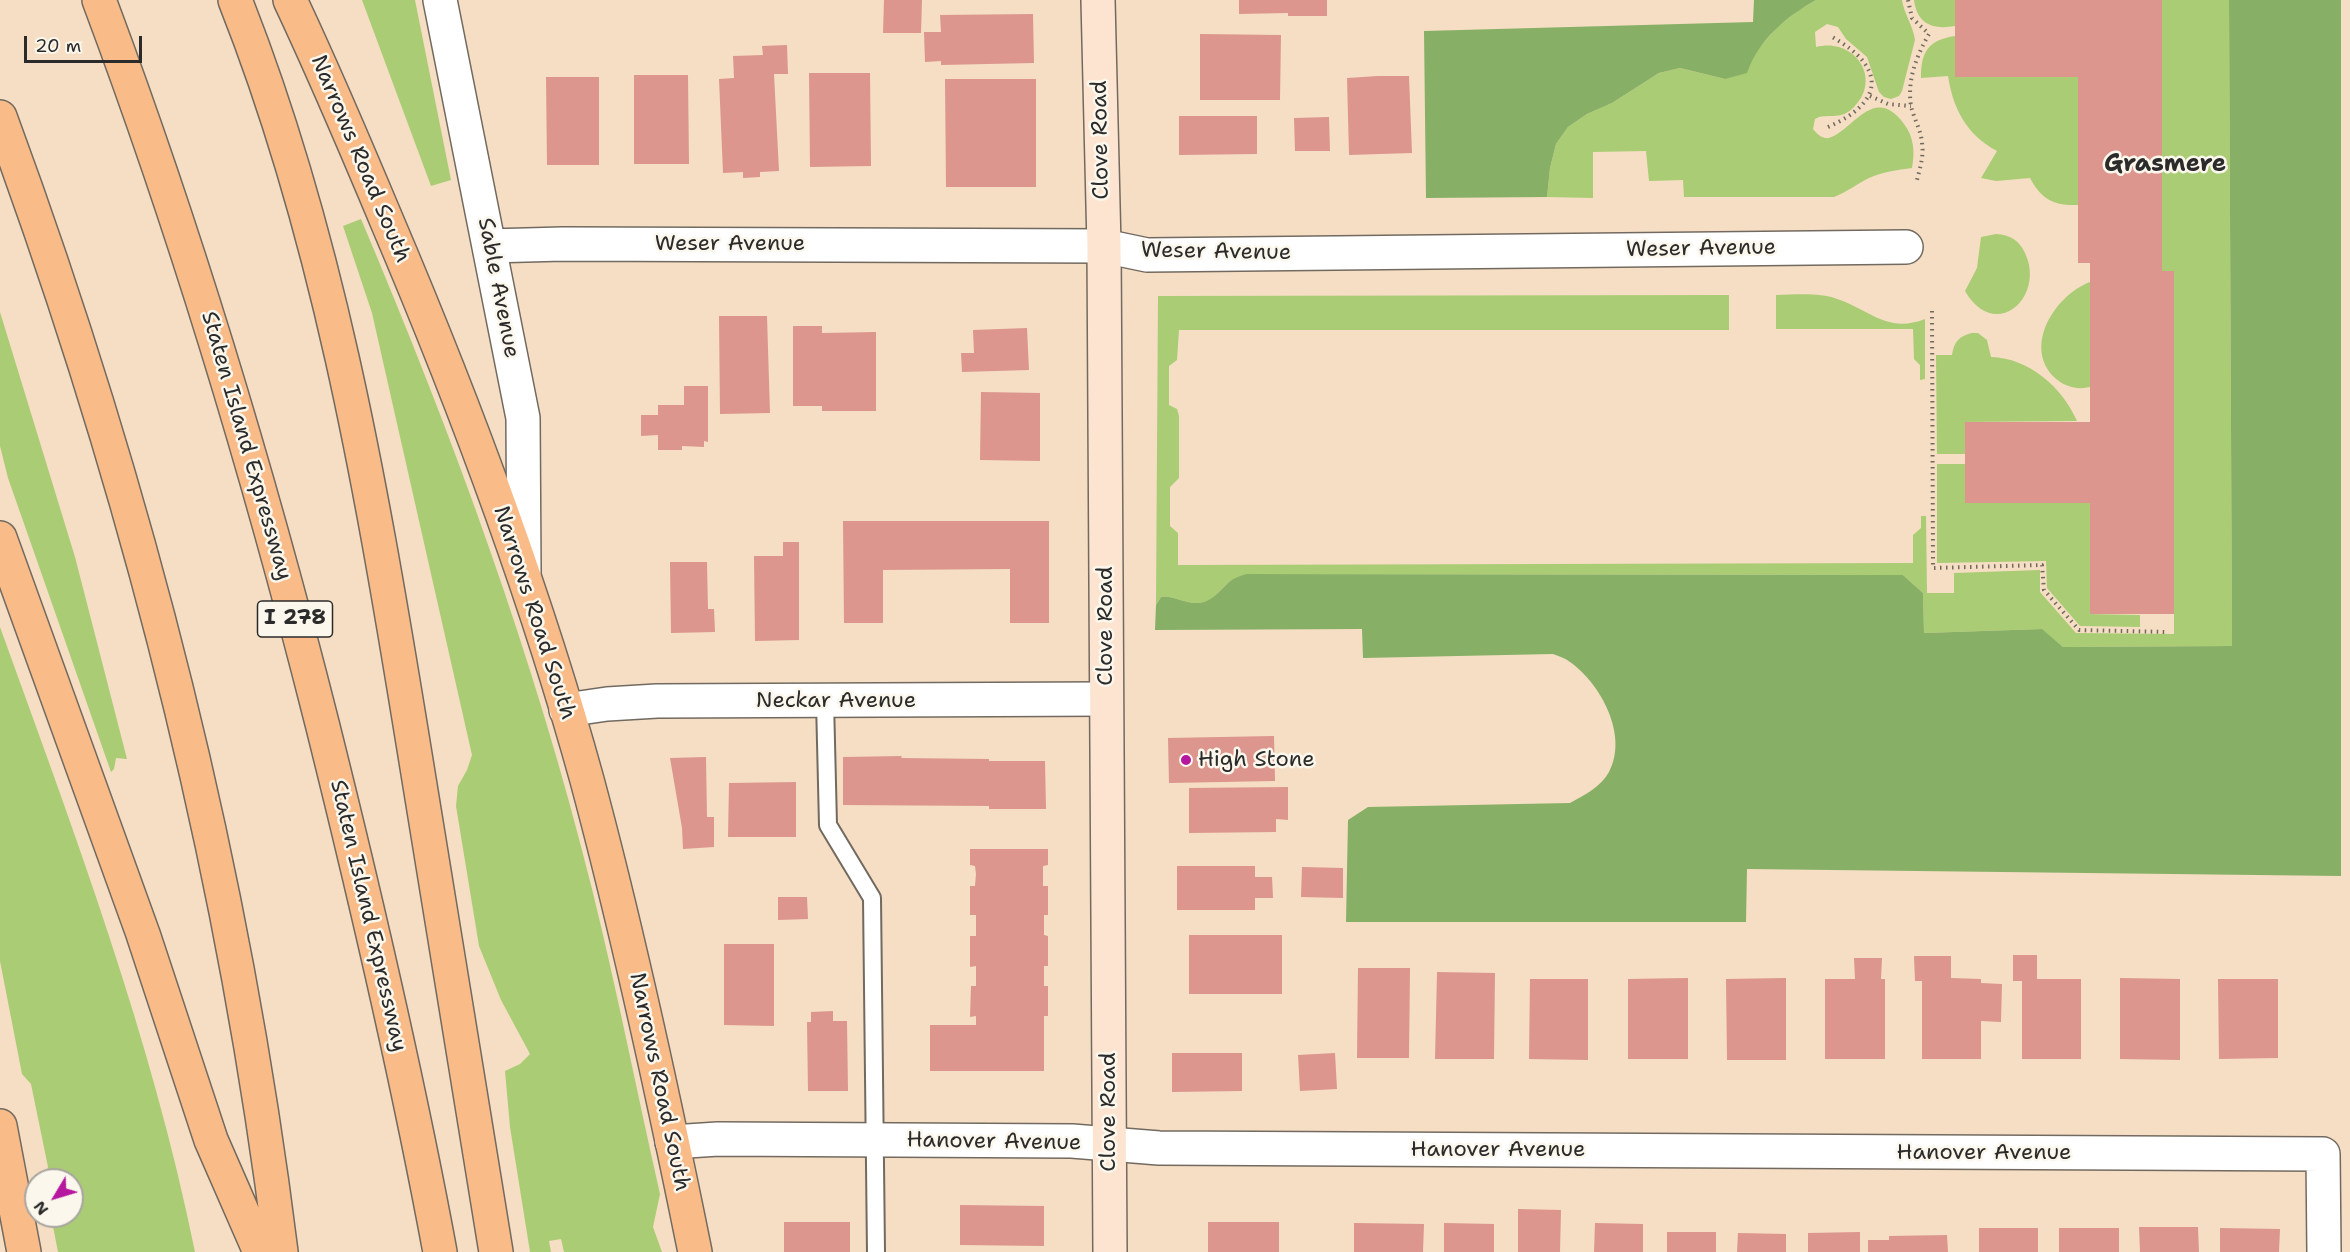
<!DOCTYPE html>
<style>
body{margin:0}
#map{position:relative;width:2350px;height:1252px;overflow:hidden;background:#f5dec3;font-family:"Shantell Sans",sans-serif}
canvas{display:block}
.north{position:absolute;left:24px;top:1168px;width:60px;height:60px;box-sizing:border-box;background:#fbf7ec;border:2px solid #a8a59f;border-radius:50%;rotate:232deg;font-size:16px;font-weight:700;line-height:24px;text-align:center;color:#2b2b2b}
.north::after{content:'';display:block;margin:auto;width:21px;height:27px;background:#b5179e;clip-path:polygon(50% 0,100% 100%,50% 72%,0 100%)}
.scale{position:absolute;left:24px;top:36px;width:118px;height:27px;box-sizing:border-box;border:3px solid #2b2b2b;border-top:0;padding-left:8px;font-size:18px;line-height:21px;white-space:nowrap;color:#2b2b2b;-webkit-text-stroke:4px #fbf7ec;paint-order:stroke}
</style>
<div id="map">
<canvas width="2350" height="1252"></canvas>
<div class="north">N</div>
<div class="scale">20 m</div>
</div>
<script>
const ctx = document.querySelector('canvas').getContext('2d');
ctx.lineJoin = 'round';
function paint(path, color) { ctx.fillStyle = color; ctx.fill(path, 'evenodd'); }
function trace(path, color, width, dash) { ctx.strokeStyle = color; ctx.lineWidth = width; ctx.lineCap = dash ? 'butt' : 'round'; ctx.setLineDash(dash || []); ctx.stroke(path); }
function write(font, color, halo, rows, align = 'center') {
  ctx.font = font + ' "Shantell Sans",sans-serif'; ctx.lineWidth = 5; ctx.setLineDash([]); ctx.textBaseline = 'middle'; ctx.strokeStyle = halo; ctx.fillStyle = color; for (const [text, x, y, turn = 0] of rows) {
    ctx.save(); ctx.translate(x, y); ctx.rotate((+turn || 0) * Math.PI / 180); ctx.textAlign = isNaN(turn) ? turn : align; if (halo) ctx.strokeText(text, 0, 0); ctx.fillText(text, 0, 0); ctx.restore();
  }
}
paint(new Path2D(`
 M362,0h53l36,180 -20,6z
 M1816,0h86c2,14 11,25 13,40l-13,51 -3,5 -8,3 -7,-2 -5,-5 -12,-35 -21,-18 -8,-12 -11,-3 -12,8 1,15c38,-10 67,31 38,60 -14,15 -28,5 -39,12l-2,10c4,5 9,10 16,9 24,-7 45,-55 75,-14 10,13 11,28 8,44 -15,2 -30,4 -43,10 -12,6 -22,14 -35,19h-150l-1,-17 -34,1 -3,-30 -53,1v46l-46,-1 3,-29 6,-24 12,-17 19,-13 25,-11 47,-30 21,-5 45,11 26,-19 7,-11 20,-23 21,-16z
 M1914,0h41v26c-22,4 -38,-2 -41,-26z
 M2162,0h67l3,646 -169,1 -22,-18 -117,4 -1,-40 -20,-18 -657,-1c-5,2 -12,5 -17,8 -10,8 -16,20 -31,21 -13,1 -24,-8 -37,-6l-5,8 2,-309 571,-1v35h-550l-2,30 -8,6v39l8,4 2,7v62l-9,9v39l8,7v32l735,-2v-28l8,-7v-12h5l1,77h27v-20l86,-3v22l36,41 98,1v-362l-12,-1z
 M1955,36v41h123v128c-24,1 -37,-6 -48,-27l-34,3 -15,-3 16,-27c-30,-16 -44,-42 -49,-75l-27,2c0,-26 7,-38 34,-42z
 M361,219c92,217 174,440 231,670 25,101 45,204 68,305l-7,33 9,25h-98l-3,-13 -12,2 2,11h-21l-20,-125 -5,-56 15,-7 10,-10 -29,-54 -22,-54 -23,-140 2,-20 9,-16 5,-15 -100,-442 -29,-87z
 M1996,234c14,1 23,6 29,19 21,44 -30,90 -60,38l12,-23 4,-31z
 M2090,282v105c-12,3 -25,0 -35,-9 -33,-31 0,-83 35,-96z
 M1776,295c19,0 42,-3 61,4 32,10 50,35 88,20v60l-5,1v-15l-6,-6 -1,-30h-137z
 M0,312l75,245 52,202 -11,-1 -2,11 -3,3 -103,-294 -8,-32z
 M1972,333h6l9,7 4,17c38,1 71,30 86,64l-112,1v32h-28l-1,-99h16c2,-13 7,-19 20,-22z
 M1937,464h28v39h125v111l50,1v12l-60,-1 -33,-38 -1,-27 -109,2z
 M0,627c74,205 152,411 195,625h-137l-7,-36h21v-36h-27l3,-13 -17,-83 -9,-10 -22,-113z`), '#aacc74');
paint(new Path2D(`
 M1754,0h62c-30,17 -57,39 -69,73l-22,6 -45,-11 -21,5 -47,30 -25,11 -19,13 -12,17 -6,24 -3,29 -121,1 -2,-167 329,-9z
 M2229,0h112v876l-594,-7 -1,53h-400l2,-102 20,-13 202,-4c14,-8 31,-16 39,-31 20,-37 -9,-89 -39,-110 -5,-4 -12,-6 -17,-8l-190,4 -1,-29 -207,1 1,-25 5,-8c13,-2 24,7 37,6 14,-1 22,-13 31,-21 5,-4 11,-6 17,-8l657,1 20,18 1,40 118,-4 21,18 169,-1z`), '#87b066');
paint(new Path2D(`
 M884,0h38l-1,33h-38z
 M1239,0h88v16h-39v-3l-49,1z
 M1955,0h207v271h12v343h-84v-111h-125v-81h125v-159h-12v-186h-123z
 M1033,14l1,49 -93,2v-4l-16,1 -1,-30h17l-1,-17z
 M1200,34l81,1 -1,65h-80z
 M787,45l1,29h-14l5,97 -19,1v5l-17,1v-6l-20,1 -4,-94 15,-1 -1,-22 30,-1 -1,-9z
 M809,73h61l1,93 -61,1z
 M634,75h54l1,89h-55z
 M1378,76h31l3,77 -63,2 -2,-77z
 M546,77h53v88h-52z
 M945,79h91v108h-90z
 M1179,116h78v38l-78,1z
 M1329,117l1,34h-35l-1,-33z
 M719,316h48l3,97 -50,1z
 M793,326h29v7l54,-1v79h-54v-5h-29z
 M1027,328l2,42 -67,2 -1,-19h13l-1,-23z
 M684,386h24v56l-4,-1v6l-22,-1v4h-24v-15l-17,1v-21h17v-10h26z
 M981,392l59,1v68l-60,-1z
 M843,521h206v102h-39v-54l-127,1v53h-39z
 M783,542h16v98l-44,1 -1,-85h29z
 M670,562h37l1,47h6l1,23 -44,1z
 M1274,736l1,45 -106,2 -1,-45z
 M902,756l-1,2 88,1v2h56l1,48h-57v-3l-146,-1v-48z
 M706,757l1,60h7v30l-31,2 -1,-21 -12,-70z
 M796,782v55h-68l1,-54z
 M1288,787v33l-12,-1v13l-87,1v-45z
 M970,849h78v16l-5,1v20h5v29h-4v20l4,1v30h-4v20h4v30h-4v55h-114v-46h46v-9l-6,1 1,-31h5v-20l-6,1v-31h6v-21h-6v-29h5l1,-12 -1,-8 -5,-1z
 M1177,866h78v11h17l1,21h-18v12h-78z
 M1302,867l41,1v30l-42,-1z
 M778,897h29l1,22 -30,1z
 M1189,935h93v59h-93z
 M724,944h50v82l-50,-1z
 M2013,955h24v24h44v80h-59v-78h-9z
 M1914,956h37v22l30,1v4l21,1 -1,38 -20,-1v38h-59v-78h-7z
 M1854,958h28l-1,21h4v80h-60v-80h30z
 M1358,968h52l-1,90h-52z
 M1437,972l58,1 -1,86h-59z
 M1688,978v81h-60v-80z
 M1786,978v82h-59l-1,-81z
 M2120,978l60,1v81l-60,-1z
 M1530,979h58v81l-59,-1z
 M2218,979h60v79l-59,1z
 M833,1011v10h14l1,70h-40l-1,-69h4v-10z
 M1172,1053h70v38l-70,1z
 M1335,1053l2,36 -37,2 -2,-36z
 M960,1205l84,1v40l-84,-1z
 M1518,1209l43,1 -1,42h-42z
 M784,1222h66v30h-66z
 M1208,1222h71v30h-71z
 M1354,1223l70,1 -1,28h-69z
 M1444,1223l50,1v28h-50z
 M1595,1223l48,1v28h-49z
 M2139,1227h59l1,25h-59z
 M1979,1228h59v24h-59z
 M2059,1228h60v24h-60z
 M2220,1228l60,1 -1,23h-59z
 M1667,1232h49v20h-49z
 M1860,1232v20h-52v-19z
 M1738,1233l48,1v18h-49z
 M1947,1235l1,17h-80v-12h21v-4z`), '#dc968d');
const lane = new Path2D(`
 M825,701l3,124 44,73 4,354`);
const street = new Path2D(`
 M440,0l83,418 1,154
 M489,246l74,-2 541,2 43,9 759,-8
 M566,710l41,-6 50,-3 449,-2
 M672,1142l46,-3 354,2 87,7 1164,6 1,98`);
const secondary = new Path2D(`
 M1098,0l6,246 6,1006`);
const primary = new Path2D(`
 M290,0c34,72 65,145 96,219 78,183 148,369 201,561 42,156 76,314 108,472
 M0,1126l24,126`);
const highway = new Path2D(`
 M99,0c89,237 161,478 223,723 44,176 85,351 118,529
 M235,0c92,232 135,480 175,724 29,176 57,352 86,528
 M0,117c135,366 233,748 281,1135
 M0,538l143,396 68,206 49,112`);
trace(lane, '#726a60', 20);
trace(street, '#726a60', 36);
trace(secondary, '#726a60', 36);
trace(primary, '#726a60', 36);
trace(highway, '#726a60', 36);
trace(new Path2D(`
 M1908,0l4,18 17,16c-13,23 -22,46 -18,72 3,13 10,24 11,37 2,13 -2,25 -5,37
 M1870,96l18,8 23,2
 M1828,127c57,-25 58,-60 4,-90
 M1932,311l1,257 109,-3 2,25 35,40 89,2`), '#726a60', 4, [1.5, 4.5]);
trace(lane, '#fff', 16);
trace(street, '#fff', 33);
trace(secondary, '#fde4d0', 33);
trace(primary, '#f9bc89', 33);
trace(highway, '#f9bc89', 33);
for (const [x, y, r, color] of [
 [1186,760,6,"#b5179e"]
]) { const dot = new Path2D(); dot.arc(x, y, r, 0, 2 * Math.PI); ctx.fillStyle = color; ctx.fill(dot); trace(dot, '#fbf7ec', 2); }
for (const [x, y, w] of [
 [295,619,75]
]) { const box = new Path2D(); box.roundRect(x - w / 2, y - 18, w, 36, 4.5); ctx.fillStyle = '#fbf7ec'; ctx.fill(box); trace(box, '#2b2b2b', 1.5); }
write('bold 21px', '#2b2b2b', null, [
 ["I 278",295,619]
]);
write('22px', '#2b2b2b', '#fbf7ec', [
 ["Clove Road",1101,140,-91],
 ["Narrows Road South",360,159,67],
 ["Weser Avenue",730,244],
 ["Weser Avenue",1701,249,-1],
 ["Weser Avenue",1216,252,1],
 ["Sable Avenue",498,288,79],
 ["Staten Island Expressway",246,446,74],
 ["Narrows Road South",534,613,72],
 ["Clove Road",1106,626,-90],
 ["Neckar Avenue",836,701],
 ["Staten Island Expressway",368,916,77],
 ["Narrows Road South",659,1082,78],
 ["Clove Road",1109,1112,-90],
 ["Hanover Avenue",994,1142,1],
 ["Hanover Avenue",1498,1150],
 ["Hanover Avenue",1984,1153]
]);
write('22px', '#2b2b2b', '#fbf7ec', [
 ["High Stone",1198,760]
], 'left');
write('bold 24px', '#2b2b2b', '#fbf7ec', [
 ["Grasmere",2165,165]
]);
</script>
